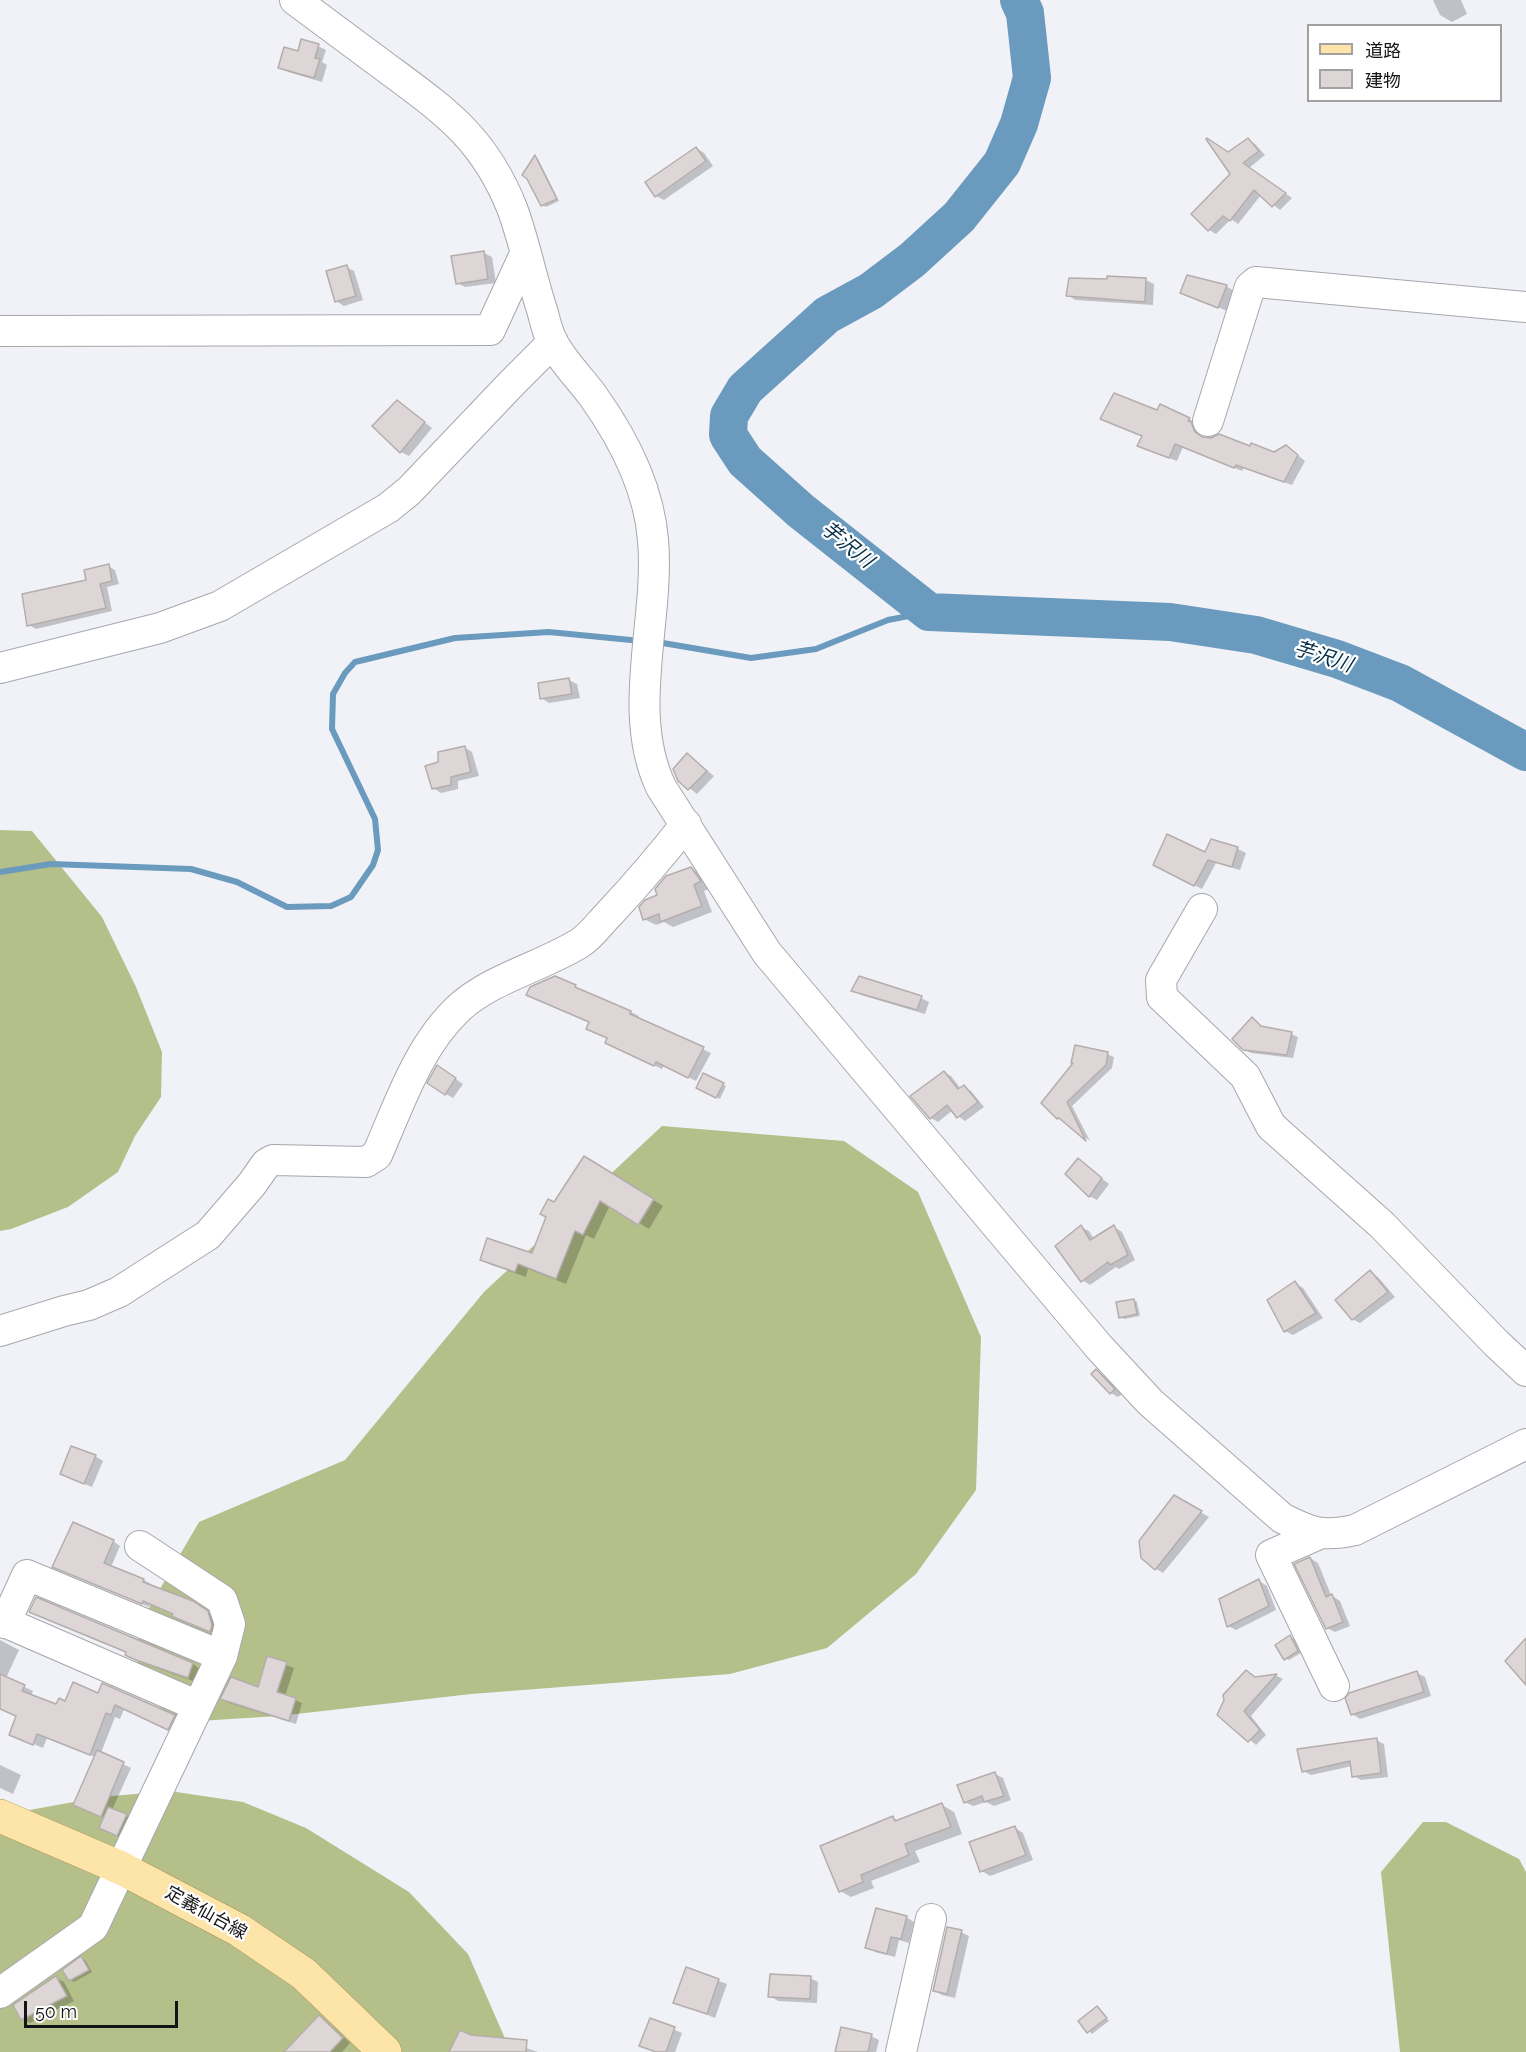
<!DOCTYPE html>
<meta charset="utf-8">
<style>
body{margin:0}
#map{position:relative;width:1526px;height:2052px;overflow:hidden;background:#f1f2f8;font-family:Raleway,"Noto Sans JP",sans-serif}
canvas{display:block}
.legend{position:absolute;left:1307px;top:24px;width:195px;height:78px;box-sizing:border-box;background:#fff;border:2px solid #a1a1a2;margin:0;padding:8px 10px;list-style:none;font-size:18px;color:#131416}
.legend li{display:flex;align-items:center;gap:12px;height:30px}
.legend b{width:30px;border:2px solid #a1a1a2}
.scale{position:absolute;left:24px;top:2001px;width:154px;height:27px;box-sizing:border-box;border:3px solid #131416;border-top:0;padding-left:8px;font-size:18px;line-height:21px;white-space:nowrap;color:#131416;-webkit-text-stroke:4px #fff;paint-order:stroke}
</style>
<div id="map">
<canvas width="1526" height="2052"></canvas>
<ul class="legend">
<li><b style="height:8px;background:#fde4a8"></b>道路</li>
<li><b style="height:16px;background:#ded6d6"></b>建物</li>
</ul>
<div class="scale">50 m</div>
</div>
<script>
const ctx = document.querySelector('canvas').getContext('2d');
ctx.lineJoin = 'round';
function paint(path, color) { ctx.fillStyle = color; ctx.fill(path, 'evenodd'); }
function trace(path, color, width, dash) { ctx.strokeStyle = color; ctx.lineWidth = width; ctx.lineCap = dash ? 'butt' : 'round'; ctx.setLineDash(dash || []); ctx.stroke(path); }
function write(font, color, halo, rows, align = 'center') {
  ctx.font = font + ' Raleway,"Noto Sans JP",sans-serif'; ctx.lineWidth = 4.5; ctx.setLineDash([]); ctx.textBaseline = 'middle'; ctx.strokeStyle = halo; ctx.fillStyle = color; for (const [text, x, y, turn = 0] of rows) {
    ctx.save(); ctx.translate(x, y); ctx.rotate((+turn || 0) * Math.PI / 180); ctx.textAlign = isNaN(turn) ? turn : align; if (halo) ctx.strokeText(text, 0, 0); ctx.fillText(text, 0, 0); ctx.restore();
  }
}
paint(new Path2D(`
 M0,830l32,1 70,86 34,70 26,65 -1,45 -26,39 -17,36 -50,35 -57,22 -11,2z
 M662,1126l182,15 74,51 63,145 -5,153 -60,84 -89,74 -97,26 -259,20 -192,22 -96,6 -47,-30 3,-67 60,-103 146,-62 139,-168z
 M170,1791l73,11 63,26 103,64 59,62 43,98h-511v-228l24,-13 77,-14z
 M1423,1822h23l73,37 7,13v180h-126l-19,-180z`), '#b4bf8a');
paint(new Path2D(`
 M1433,0h28l6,14 -15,8 -12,-7z
 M318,46l8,4 -4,12 5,3 -5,17 -34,-10 -8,-5 19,-14z
 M1248,140l7,4 10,11 -16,13 43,30 -12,12 -19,-15 -23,29 -7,-5 -15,15 -7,-4 -16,-16 39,-40 -4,-21z
 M696,148l8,5 9,13 -49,34 -8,-4z
 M535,157l3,2 21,42 -13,6 -4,-2 -14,-27z
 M484,253l8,4 4,26 -31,4 -8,-4z
 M346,267l8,4 9,29 -19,6 -8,-5z
 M1146,280l8,4 -1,21 -78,-5 -7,-5z
 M1226,286l8,5 -7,20 -45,-19z
 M398,402l34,26 -23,28 -8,-4 -27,-26z
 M1157,412l32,7 7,4 6,15 73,16 11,-8 19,15 -13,24 -48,-17 -2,3 -59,-24 -6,14 -30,-11 -8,-4 4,-9 -34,-15z
 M108,566l7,4 4,14 -12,3 5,24 -76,18 -7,-4z
 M569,680l8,4 3,14 -31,5 -8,-5z
 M464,747l8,5 7,24 -21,5v8l-17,4 -8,-5 7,-25z
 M688,755l26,21 -17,18 -18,-14z
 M1211,841l27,8 8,4 -6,17 -24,-7 -14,26 -39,-20 42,-15z
 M691,868l11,7 9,13 -7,3 8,21 -39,15 -9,-5 -8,3 -12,-6 15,-23z
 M575,986l7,6 49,20 8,4 -1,3 73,34 -15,28 -32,-16 -2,4 -47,-22 -7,-8 -20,-10 2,-6 -54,-24z
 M853,990l68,8 8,4 -4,12 -64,-19z
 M1253,1019l11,9 27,6 7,3 -5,21 -42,-5 -7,-4z
 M1107,1054l7,3 -2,11 -40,38 18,35 -25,-20 -7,-3 -15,-15z
 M445,1072l18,12 -10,14 -7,-4z
 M944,1072l7,4 10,13 3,-2 7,4 13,16 -19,14 -7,-5 -5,-6 -15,12 -7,-4z
 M704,1075l22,11 -6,13 -22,-12z
 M1078,1160l31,24 -12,16 -8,-4z
 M594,1163l69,43 -14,23 -39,-24 -16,34 -8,-4 -20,49 -38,-15 -2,8 -35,-12 -10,-5 52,-5 22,-51z
 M1081,1227l8,4 5,8 20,-12 8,5 13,28 -16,9 -3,-2 -26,18 -8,-5z
 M1370,1272l8,5 17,20 -35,26 -8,-4z
 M1295,1283l8,5 20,30 -30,17 -8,-4z
 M1134,1300l3,2 3,14 -16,3 -3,-2z
 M1097,1371l7,5 18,18 -4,3 -7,-4z
 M95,1456l8,5 -11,26 -22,-9z
 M1174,1497l35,20 -46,56 -8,-5z
 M113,1541l7,5 -9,21 33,13 7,4 -1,2 50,22 15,9 3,18 -37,-15 -7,-6 -24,-10 -1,3 -88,-37z
 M1310,1558l8,5 13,32 9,6 10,25 -15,6 -8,-4z
 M1259,1581l8,5 9,24 -40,20 -8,-4z
 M39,1616l154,48 7,5 -4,13 -51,-18 -10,-5 -7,-6z
 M1291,1637l3,2 7,14 -12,7 -4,-2z
 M0,1640l19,10 -13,28 27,13 -2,5 26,10 42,-11 75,21 9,5 -6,12 -53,-24 -4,10 -5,-2 -14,36 30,15 -19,42 23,10 -9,19 -17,-7 -4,-14 -23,-10 13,-51 -48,-19 -4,10 -33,-14 8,-17 -18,-8z
 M268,1658l26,10 -9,28 17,7 -6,21 -67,-21 -7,-4 37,-10z
 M1417,1673l8,4 6,19 -71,23 -8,-5z
 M1277,1676l6,3 -32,37 15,19 -10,10 -37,-31 37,-36z
 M1376,1740l8,4 4,33 -27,3 -7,-4 -2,-10 -41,9 -8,-4z
 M0,1765l21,10 -8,19 -13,-6z
 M995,1774l8,4 8,22 -17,6 -8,-4 -13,4 -8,-4z
 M942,1805l12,7 8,22 -47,17 5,11 -49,19 3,7 -23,9 -11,-6 53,-73 6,3z
 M1015,1828l8,5 10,27 -43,16 -8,-5z
 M906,1917l8,5 -5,21 -10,-3 -4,17 -20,-5 -8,-5z
 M961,1932l8,4 -14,62 -13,-3 -8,-5z
 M81,1958l4,2 7,12 -18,10 -4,-2z
 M687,1969l40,15 -12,34 -40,-16z
 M56,1978l8,4 10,19 -44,22 -8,-4z
 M810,1978l8,4 -1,21 -39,-2 -8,-5z
 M1097,2008l12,13 -17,13 -12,-13z
 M319,2017l8,5 23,21 -8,9h-55z
 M651,2020l31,13 -7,19h-20l-14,-7z
 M470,2036l44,8 24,8h-88z
 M871,2036l8,4 -3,12h-40z`), '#0003');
trace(new Path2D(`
 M657,642l94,16 65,-9 72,-29 41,-8
 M0,872l51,-8 140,5 46,13 50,25 44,-1 20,-9 22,-32 5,-15 -3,-31 -43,-90 1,-35 12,-21 10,-11 100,-24 94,-6 92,9`), '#6a9abd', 6);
trace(new Path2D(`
 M1019,0l6,13 7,65 -13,46 -17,39 -43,54 -47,43 -41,31 -44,24 -82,74 -16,27 -1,19 17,26 56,50 128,101 241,10 86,13 81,24 63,24 126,69`), '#6a9abd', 38);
const building = new Path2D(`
 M301,39l18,5 -4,14 5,1 -6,19 -36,-10 6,-21 14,4z
 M1207,138l21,14 20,-14 11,13 -16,12 43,30 -14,14 -18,-17 -24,31 -7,-5 -15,15 -17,-17 39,-40 -24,-35z
 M696,147l10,14 -51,36 -10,-15z
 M535,155l22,44 -16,7 -14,-27 -5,-4z
 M484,251l4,28 -32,5 -5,-28z
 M347,265l9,31 -21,6 -9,-31z
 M1187,275l40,10 -9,23 -38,-15z
 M1107,276l39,2 -1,24 -79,-6 3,-18 38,1z
 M1114,393l43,17 3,-6 30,14 -2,3 3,1 4,10 7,5 9,1 8,-4 31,12 1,-3 23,9 12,-7 12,10 -14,27 -48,-17 -2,3 -59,-24 -6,14 -32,-12 5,-10 -42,-17z
 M397,400l28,22 -25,31 -28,-27z
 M109,564l3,17 -12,3 6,24 -79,18 -5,-32 64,-14 -2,-10z
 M569,678l3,16 -32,5 -2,-16z
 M465,746l6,26 -20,5v8l-19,4 -7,-23 13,-4v-10z
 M687,753l20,18 -19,19 -10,-9 -5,-12z
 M1167,834l38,18 6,-13 27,8 -6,20 -24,-7 -14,26 -41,-21z
 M691,867l10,14 -7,4 8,21 -42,16 -1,-8 -16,6 -4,-13 6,-7 12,-5 -2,-6 11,-13z
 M555,976l21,9 -1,2 56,24 -1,3 74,33 -16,31 -32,-16 -2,4 -49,-23 2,-5 -21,-9 3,-7 -63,-27 4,-8z
 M859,976l63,20 -5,14 -66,-19z
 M1252,1017l9,9 31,6 -5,23 -44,-5 -11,-11z
 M1075,1045l33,7 -2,13 -39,37 19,39 -27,-23 -2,1 -16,-16 32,-40h-2z
 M437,1065l19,13 -11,17 -18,-12z
 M944,1071l14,18 6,-4 14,17 -21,16 -10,-13 -17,14 -20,-23z
 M703,1073l21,10 -8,15 -20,-10z
 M584,1156l70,43 -16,26 -38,-24 -17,34 -8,-4 -19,48 -38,-15 -3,8 -35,-12 7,-22 45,15 14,-36 -6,-3 8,-15 6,3z
 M1078,1158l24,20 -13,19 -24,-23z
 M1081,1225l9,15 24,-15 14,30 -18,10 -2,-3 -27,20 -26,-36z
 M1370,1270l18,22 -36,28 -17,-20z
 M1295,1281l21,32 -32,19 -17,-32z
 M1134,1299l3,15 -18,4 -3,-16z
 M1096,1369l19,20 -5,5 -19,-20z
 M71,1446l25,9 -12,29 -24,-10z
 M1174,1495l28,16 -47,59 -14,-12 -2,-17z
 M73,1522l41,18 -10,23 40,16 -1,3 50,19 15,10 4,14 -2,7 -39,-16 2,-2 -30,-13 -1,3 -90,-37z
 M1310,1557l16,40 6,-3 11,28 -17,7 -32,-65z
 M1259,1579l10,27 -42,21 -8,-28z
 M36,1597l157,66 -5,15 -52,-18 -11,-5 1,-3 -97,-40z
 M1290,1635l8,16 -14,9 -9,-15z
 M1526,1638v47l-21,-24z
 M267,1656l20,6 -10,30 19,6 -7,23 -69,-22 11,-22 27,10z
 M1246,1670l9,7 22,-3 -33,37 16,19 -12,12 -31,-27 7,-15 -1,-5z
 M1417,1671l7,21 -73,23 -6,-17 4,-5z
 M0,1674l25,11 -3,6 34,13 3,-6 6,3 8,-19 25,11 4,-10 73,32 -7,15 -53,-25 -4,10 -5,-2 -16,42 -53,-21 -4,11 -24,-10 7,-19 -16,-7z
 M1377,1738l4,35 -29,4 -2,-16 -48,11 -5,-23z
 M97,1750l27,12 -23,55 -28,-12z
 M995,1772l9,24 -20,6 -2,-6 -18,7 -7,-18z
 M942,1803l9,24 -46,17 4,11 -48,20 2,7 -24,10 -19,-46 73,-30 2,5z
 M108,1807l19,7 -10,22 -18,-8z
 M1015,1826l11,29 -46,17 -11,-30z
 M876,1908l31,8 -6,23 -10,-2 -4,17 -22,-6z
 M947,1927l15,3 -15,64 -14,-3z
 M81,1956l8,14 -20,11 -7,-11z
 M686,1967l33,12 -12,35 -34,-11z
 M770,1974l41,2 -1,23 -42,-2z
 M56,1976l11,20 -46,24 -8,-15z
 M1097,2006l10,12 -20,15 -9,-12z
 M319,2015l24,23 -13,14h-46z
 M650,2018l25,9 -9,25h-10l-17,-6z
 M841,2027l31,7 -4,18h-33z
 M460,2030l11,5 56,5 -1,12h-77z`);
paint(building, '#ded6d6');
trace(building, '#b4adac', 1.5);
const minor = new Path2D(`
 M295,0c31,23 62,46 93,69 58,43 96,69 124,139 12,32 19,68 30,102 3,10 5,21 10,31 10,20 28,37 41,55 30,42 56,93 60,144 7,80 -28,171 8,247l106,166 332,394 51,55 132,116c29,15 41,19 73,12l171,-86
 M0,331l490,-1 35,-76
 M1208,421l42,-134 6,-5 270,25
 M0,668l160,-40 60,-22 168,-98 21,-17 104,-109 40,-40
 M1202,909l-41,71 1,17 83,79 26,50 111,99 114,118 30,28
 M0,1331l64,-20 25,-6 30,-13 89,-57 44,-51 14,-20 7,-4 93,2 11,-7c22,-50 41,-109 82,-147 31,-29 84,-42 121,-65 11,-7 20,-20 29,-29 28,-30 52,-58 77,-90
 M1319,1534l-48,21 63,131
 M140,1546l82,54 8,24 -8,32
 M0,1620l198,86
 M0,1993l93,-66 129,-271 -195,-81 -22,48
 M901,2052l30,-133`);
const major = new Path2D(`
 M0,1816l121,52 118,62 65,44 81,78`);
trace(minor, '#a6a7ad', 32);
trace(major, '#aa904f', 34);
trace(minor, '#fff', 30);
trace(major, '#fde4a8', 33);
write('18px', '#131416', '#fff', [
 ["定義仙台線",206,1913,29]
]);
write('italic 20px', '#052e46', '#fff', [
 ["芋沢川",847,545,39],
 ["芋沢川",1323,657,18]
]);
</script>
